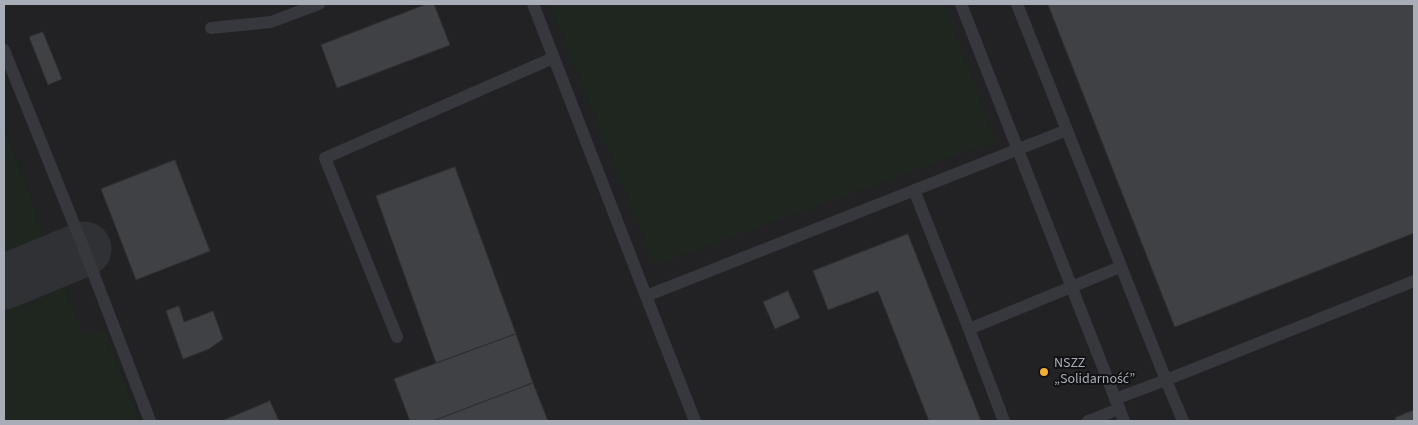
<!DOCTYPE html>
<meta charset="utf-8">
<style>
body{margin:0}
#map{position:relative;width:1418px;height:425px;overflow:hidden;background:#161618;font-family:"Source Sans 3",sans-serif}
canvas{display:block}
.frame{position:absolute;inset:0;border:5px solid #a8adb8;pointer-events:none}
</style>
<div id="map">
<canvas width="1418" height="425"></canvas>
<div class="frame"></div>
</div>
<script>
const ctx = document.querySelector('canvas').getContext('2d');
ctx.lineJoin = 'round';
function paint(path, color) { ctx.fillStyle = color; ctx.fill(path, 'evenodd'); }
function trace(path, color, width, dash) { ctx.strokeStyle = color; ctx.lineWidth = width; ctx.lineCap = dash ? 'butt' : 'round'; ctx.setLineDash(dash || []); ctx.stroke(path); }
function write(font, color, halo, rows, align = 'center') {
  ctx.font = font + ' "Source Sans 3",sans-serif'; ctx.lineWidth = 4; ctx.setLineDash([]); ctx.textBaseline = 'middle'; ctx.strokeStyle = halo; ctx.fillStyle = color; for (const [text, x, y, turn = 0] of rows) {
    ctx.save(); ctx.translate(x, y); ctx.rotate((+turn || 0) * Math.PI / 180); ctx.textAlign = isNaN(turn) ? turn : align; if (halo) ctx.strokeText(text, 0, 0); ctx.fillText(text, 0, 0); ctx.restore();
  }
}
paint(new Path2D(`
 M4,4h1410v417h-1274l-35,-91 -21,7 -80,-211z`), '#222225');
paint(new Path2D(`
 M550,4h394l52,137 -341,124z
 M4,126l80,210 21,-6 35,91h-136z`), '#1e261f');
trace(new Path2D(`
 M4,282l80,-33`), '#303135', 55);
const building = new Path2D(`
 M427,4h7l16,41 -113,43 -16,-43z
 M1048,4h366v229l-239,94z
 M43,32l19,47 -14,6 -19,-48z
 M175,160l35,91 -74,29 -35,-91z
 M455,167l61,167 -80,29 -60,-167z
 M908,234l73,187h-52l-51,-130 -50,19 -15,-39z
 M788,291l12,27 -25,11 -12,-27z
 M179,306l5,16 29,-11 10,28 -14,10 -26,10 -17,-48z
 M516,334l17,49 -100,38h-23l-16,-42z
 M533,383l15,38h-115z
 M270,401l9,20h-57z
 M1414,410v11h-18l-1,-3z`);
paint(building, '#404145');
trace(building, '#303034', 1);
trace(new Path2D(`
 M533,4l113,292 421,-166
 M961,4l163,417
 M1017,4l149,376 248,-99
 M211,28l60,-6 48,-18
 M4,50l80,199 66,172
 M914,190l55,139
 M646,296l49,125
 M397,337l-72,-179 228,-100
 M1115,399l51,-19 17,41
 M1004,421l-35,-92 151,-62
 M1088,421l31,-12`), '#37383d', 12);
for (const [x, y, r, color] of [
 [1044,372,5,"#f2b134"]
]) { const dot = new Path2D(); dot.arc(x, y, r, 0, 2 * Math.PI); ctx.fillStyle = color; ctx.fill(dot); trace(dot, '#111113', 2); }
write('14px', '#a8adb8', '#111113', [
 ["NSZZ",1054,364],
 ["„Solidarność”",1054,380]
], 'left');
</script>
